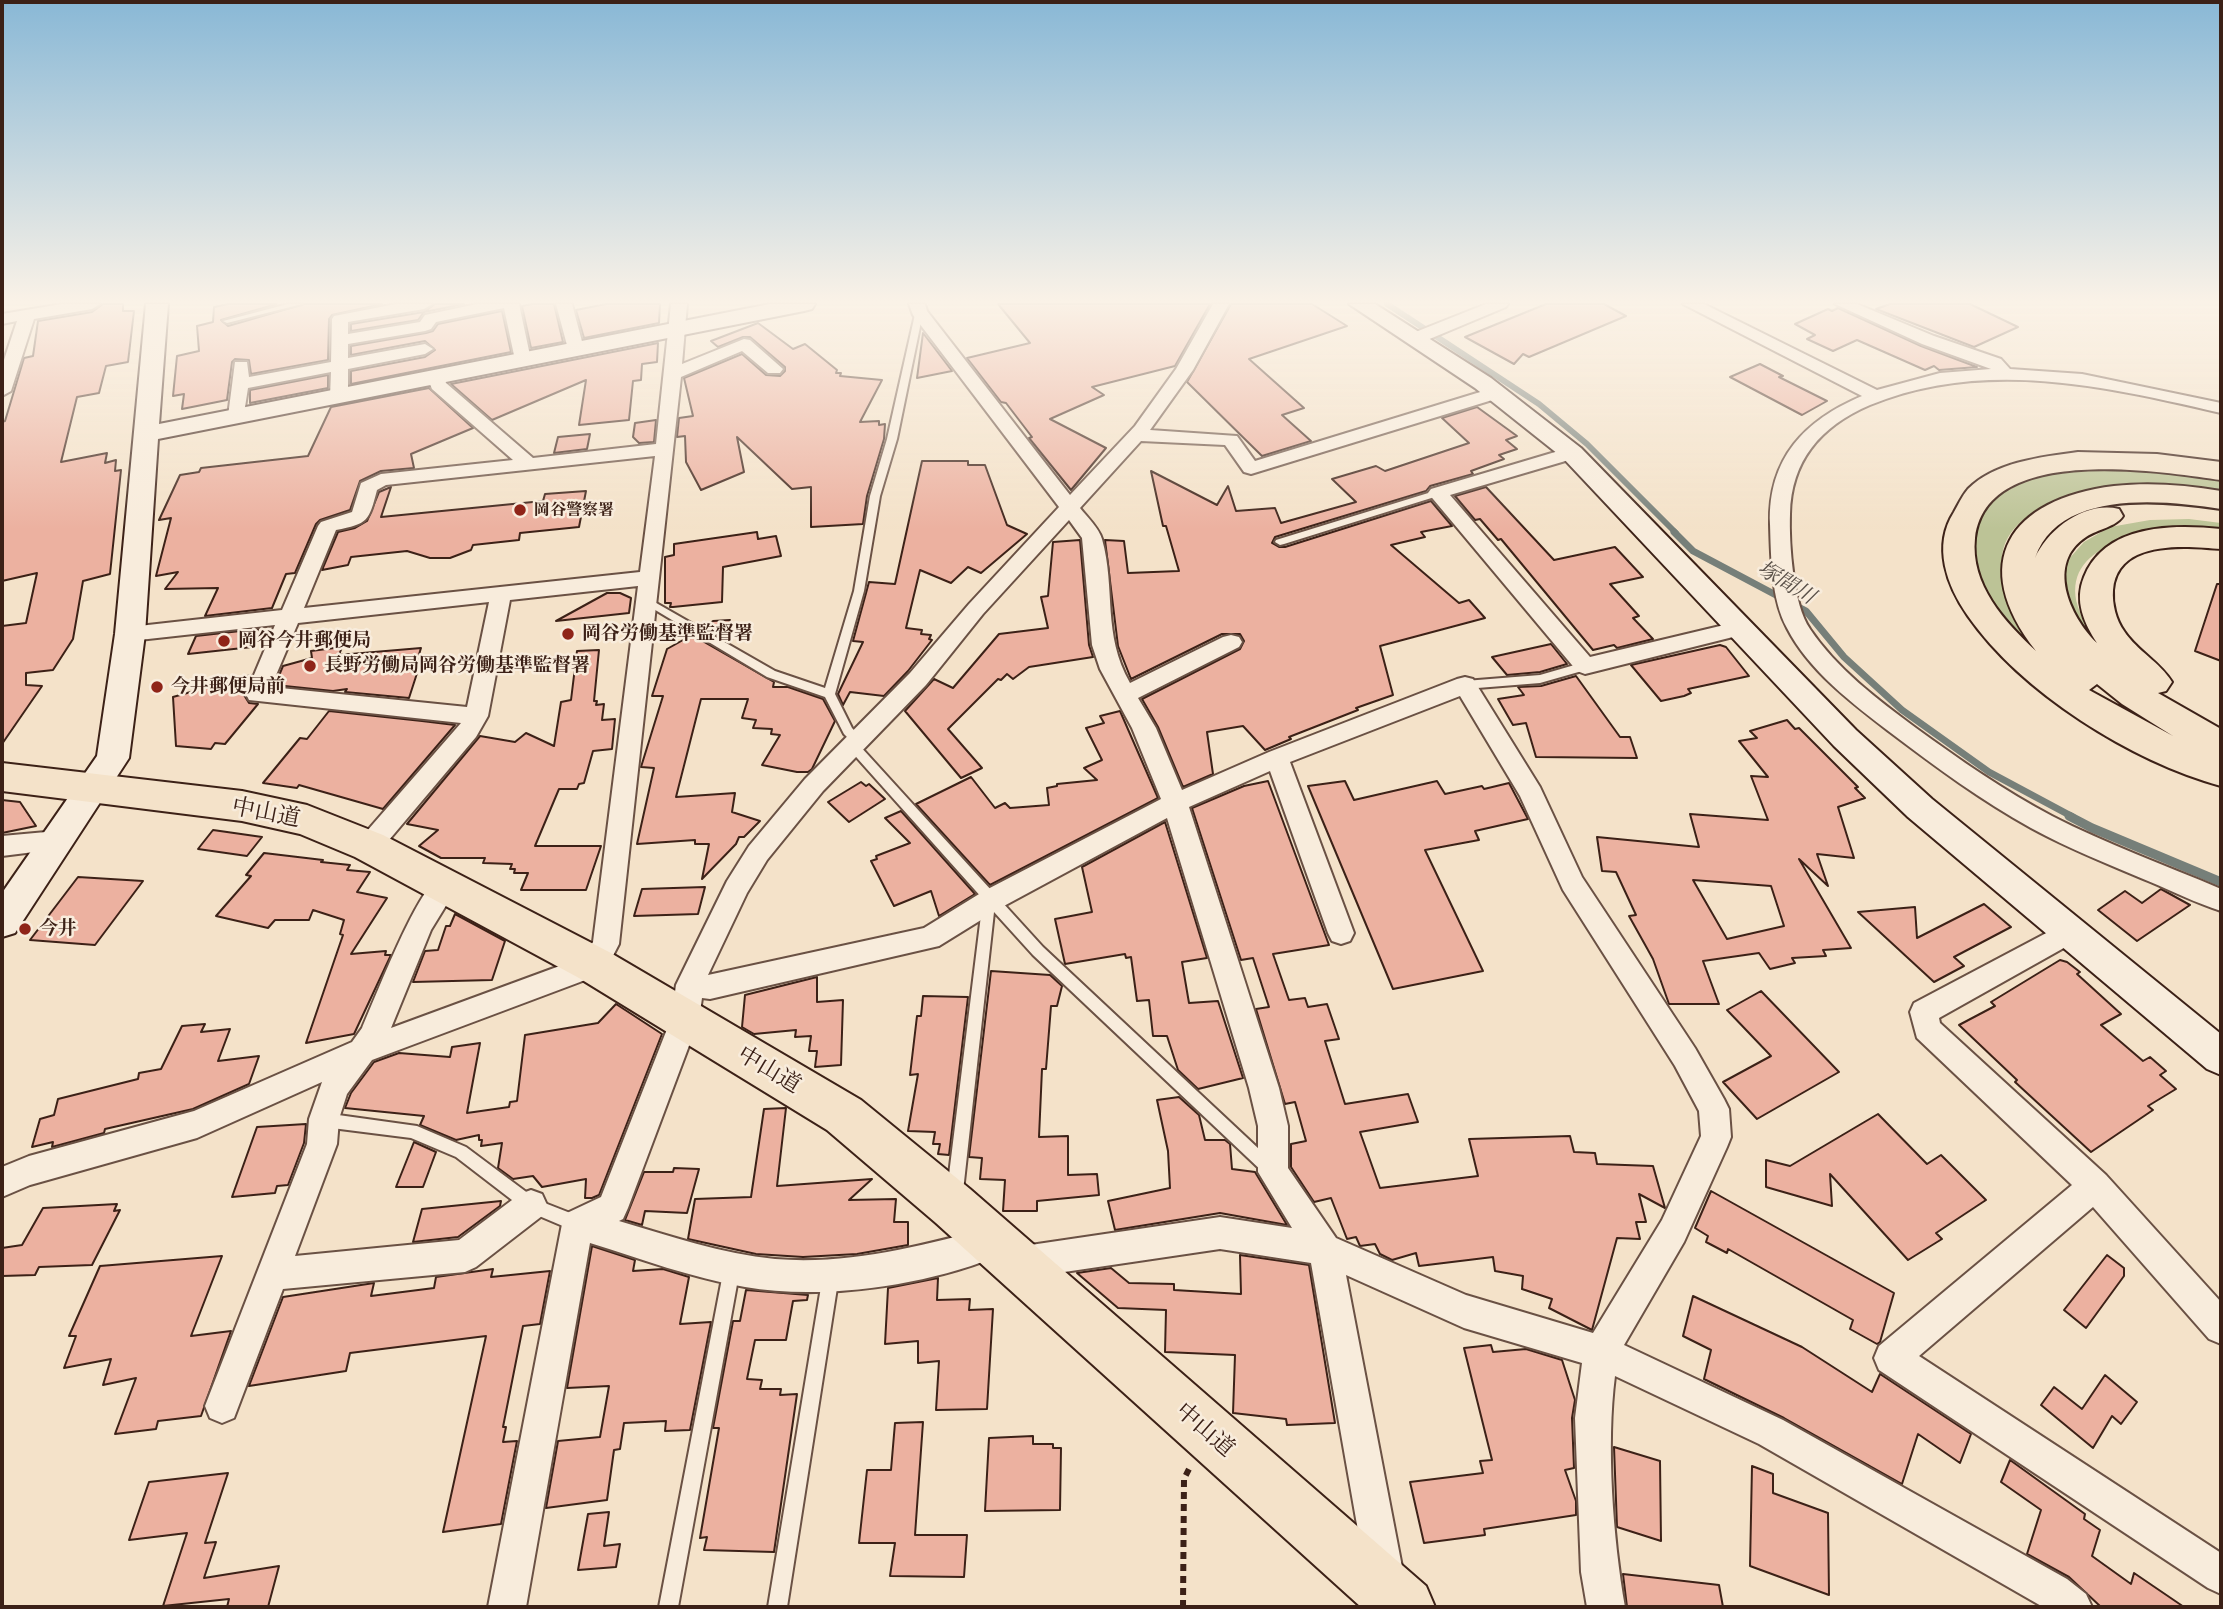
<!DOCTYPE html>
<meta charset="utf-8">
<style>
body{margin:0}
#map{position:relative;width:2223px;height:1609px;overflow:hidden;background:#f4e2c9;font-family:"Libre Caslon Text",serif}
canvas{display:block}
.frame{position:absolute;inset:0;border:4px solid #3c2117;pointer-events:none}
</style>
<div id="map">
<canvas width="2223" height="1609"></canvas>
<div class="frame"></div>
</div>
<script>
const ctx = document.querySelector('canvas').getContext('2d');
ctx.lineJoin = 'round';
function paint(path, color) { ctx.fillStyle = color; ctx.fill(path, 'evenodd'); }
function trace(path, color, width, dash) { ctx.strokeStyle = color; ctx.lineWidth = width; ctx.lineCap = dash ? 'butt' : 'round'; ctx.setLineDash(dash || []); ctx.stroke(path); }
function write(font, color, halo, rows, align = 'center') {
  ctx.font = font + ' "Libre Caslon Text","Noto Serif JP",serif'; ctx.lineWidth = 5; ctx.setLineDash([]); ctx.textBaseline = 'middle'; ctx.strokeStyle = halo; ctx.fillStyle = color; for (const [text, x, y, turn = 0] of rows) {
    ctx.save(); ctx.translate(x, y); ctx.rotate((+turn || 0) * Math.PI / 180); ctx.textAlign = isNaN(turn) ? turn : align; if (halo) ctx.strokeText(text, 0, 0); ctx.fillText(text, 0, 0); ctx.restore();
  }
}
paint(new Path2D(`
 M2124,468l97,11v13c-62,-7 -139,-17 -192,23 -17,13 -28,27 -27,49 1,11 2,26 7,37 7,15 20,30 30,44l-10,4c-45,-45 -93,-126 -11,-164 33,-16 70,-16 106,-17z
 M2189,519l32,4v8c-45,-5 -165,3 -143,76 5,17 19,32 29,46l-31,-25 -13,-45 5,-23 16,-18 26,-15 40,-7z`), '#bcc396');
trace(new Path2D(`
 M1387,304l152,100 48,40 89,89`), '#767f79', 6);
trace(new Path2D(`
 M1674,532l19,19 113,60 38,46 58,53 87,62 84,45`), '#767f79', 7);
trace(new Path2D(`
 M2069,816l23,12 129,54`), '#767f79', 9);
const building = new Path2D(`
 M103,304h20v7h11l-6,51 -22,4 -7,27 -22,4 -16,65 46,-9 -2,10 11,-3 -1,11 6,-1 -11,104 -27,7 -10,58 -20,31 -27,3v12l16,1 -40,58v-118l24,-3 11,-50 -35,8v-159l3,-1 19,-63 9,-2 5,-35 54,-9z
 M228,304h49l-56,16 7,6 76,-22h78l-50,11 -3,4 -1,41 -77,14 -2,-14 -14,-1 -3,3 -5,38 -45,9 2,-15 -11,2 4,-40 22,-5 -2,-25 16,-4 1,-15z
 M435,304h29l-40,8 -6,8 -67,11v-7l73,-12z
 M532,304h22l9,38 -32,6 -9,-42z
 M606,304h54l-1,19 -75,15 -8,-28z
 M998,304h212l-35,62 -83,21 12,8 -54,24 56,29 -35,42 -42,-52 3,-1 -26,-34 -5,-1 -34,-44 63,-15z
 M1231,304h81l35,22 -98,33 55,49 -22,7 29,26 -49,15 -75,-74z
 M1546,304h58l22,12 -97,41 -6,-3 -9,10 -49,-27z
 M1890,304h80l48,23 -44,20 -98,-38z
 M1838,308l83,38 56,21 -38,3 -5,-4 -9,4 -68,-30 -24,11 -26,-12 8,-4 -20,-11 33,-15 4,2z
 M502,311l9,41 -160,32v-13l74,-14 10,-7 -10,-9 -74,14v-9l75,-13 7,-2 5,-7z
 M758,323l35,26 12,-5 32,26 -1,3h5l-1,3 42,4 -22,42 19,-1v4l6,-1 -1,15 -17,57 -4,28 -52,3v-40l-19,2 -55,-52 7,35 -43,18 -15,-28 -1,-26 -8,1 2,-19 14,-2 -9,-38 58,-24 24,21 14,1 5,-5v-4l-35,-30h-7l-25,10 -7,-6z
 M923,333l29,38 -35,7z
 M658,343l-1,19 -15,2 -1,16 -8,1 -4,39 -50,5 7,-45 -94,40 -41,-36z
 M1760,364l23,12 -4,1 48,24 -25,14 -72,-38z
 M328,375v13l-78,15v-13z
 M429,388l44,40 -62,26 3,14 -33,3 -21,10 -10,29 -30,10 -4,4 -21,49 -9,1 -14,34 -67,8 13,-28 -53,1 13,-17 -22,4 15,-58 -12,2 21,-45 19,-3 2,-4 107,-12 23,-49z
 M1477,407l40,29 -11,4 11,9 -18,6 5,4 -33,12 2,3 -43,12 -4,5 -151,46 -3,6 7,4h6l146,-46 21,25 -31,6 4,5 -34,8 68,58 10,-3 16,18 -105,28 13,49 -37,13 2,2 -69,27 2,2 -26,11 -22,-24 -36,6 6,42 -30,13 -25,-60 -16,-28 98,-50 4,-8 -4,-7h-18l-91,45 -13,-33 -13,-106 19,1 4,32 51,-2 -13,-45h-3l-12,-55 66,34 11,-19 8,25 39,-3 6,15 75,-21 -24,-23 44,-13 9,5 84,-28 -27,-25z
 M656,420l-2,22 -15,1 -6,-6 2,-14z
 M590,434l-3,15 -33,4 4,-16z
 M922,461h46v4h17l22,60 20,9 -46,39 -13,-6 -17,16 -31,-13 -14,58 16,2 -1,4 10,1 -2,4 3,1 -24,31 -24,25 -34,-4 -7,13 -5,-11 25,-52 -10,-1 16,-59 26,2z
 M391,487l-10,30 162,-16 2,-7 41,-3 -7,36 -59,6 -1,7 -46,5 -2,5 -21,8h-20l-23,-7 -56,6 -3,8 -26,5 16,-38 17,-4 12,-7 12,-29z
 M1486,487l68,73 61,-13 28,30 -33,7 29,32 -6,2 20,21 -36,9 -3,-3 -21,5 -92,-111 -3,1 -18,-21 -5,1 -20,-24z
 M757,532l1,7 18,-3 5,20 -58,11 -1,35 -49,5h-3l1,-4h-6v-46l9,-2v-11z
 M1080,540l9,105 4,12 -64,10 -16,12 -6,-5 -6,6 -3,-1 -50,50 34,39 -21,10 -56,-67 29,-32 19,9 46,-54 49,-6 -7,-31 7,-1 5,-54z
 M2217,584h4v77l-26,-10z
 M607,593h13l11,5 -2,15 -73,8z
 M730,620l-1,21 -25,-14 9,-6z
 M258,629l-6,18 -64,7 8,-18z
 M692,635l82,47 -1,5h15l35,12 12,22 -23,48 -4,3h-11l-35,-7 18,-30 -9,-1 1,-5 -19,-1 3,-8 -14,-2 6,-19h-47l-25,98 59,-4 -3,19 28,9 -16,16h-5l-3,7 -34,35 7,-35h-14v-4l-58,4 17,-76 -13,-1 22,-71h-11l15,-47z
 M1551,644l16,20 -27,8 -33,3 -15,-18z
 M1720,645l6,2 23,29 -61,13 3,4 -7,3 -23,5 -30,-36z
 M342,647l-3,8 82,-7 -5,16h4l-11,34 -64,-6 2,-3 -14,2 -58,-6 8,-19 29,-8 -1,-7z
 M599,650l-5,51h3l-1,4 8,-1 -2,16 13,-1 -3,30 -19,2 -9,32 -5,1 -2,5h-18l-24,57h66l-15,44h-65l7,-17h-14l1,-4h-5l2,-5 -29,-1 2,-5h-44l-22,-12 19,-16 -31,-6 73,-88 35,6 11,-9 28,13 7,-44 10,-2 6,-49z
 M251,675l-7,20 5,8 9,1 -33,40 -10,-1 -4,6 -35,-3 -3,-49z
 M1576,676l44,61h10l7,21 -101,-1 -10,-34 -13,2 -15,-26 26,-4 -6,-8 23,-1z
 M329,711l93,10 33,4 -72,84 -84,-24 -2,3 -34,-5 37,-45 7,1z
 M1120,711l38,87 -168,87 -74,-81 55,-27 24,31 10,-5 5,5 39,-3 -2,-17 10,-2v-2l40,-4 -13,-12 18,-8 -16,-32 18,-5 -4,-7z
 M1787,720l8,9 4,-1 59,59 -3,1 10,10 -27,9 16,51 -37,-4 11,32 -29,-27 52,89 -28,2 3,6 -34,2 3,5 -25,6 -11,-16 -56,8 16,43h-50l-16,-45 -24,-43 7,-1 -20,-43 -14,-1 -5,-34 102,10 -9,-33 78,6 -17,-44 17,1 -29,-36 18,-3 -7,-7zM1693,880l78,6 13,40 -57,13z
 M1268,781l61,164 -56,9 16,46 16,-2 3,9 19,-3 12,35 -14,2 20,63 63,-10 10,28 -58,10 20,56 98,-12 -9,-37 101,-3 4,16 21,1 2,11 56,2 12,42 -26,-14 7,28h-10l4,17 -23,-1 -25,92 -43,-22 3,-9 -30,-10 1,-13 -28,-5 -2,-14 -74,9 -3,-13 -24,7 -12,-6 -5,-10 -15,2 -4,-9 -9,2 -16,-41 -17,4 -23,-35v-23l15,-3 -11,-39 -10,2 -29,-95 13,-2 -16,-49 -12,2 -49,-152 52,-22z
 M1345,781l9,19 83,-19 8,13 37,-8 2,3 25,-6 19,36 -53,12 4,9 -54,10 58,121 -90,18 -85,-203z
 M861,782l5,4 3,-2 16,15 -36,23 -21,-20z
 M2,800l18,2 16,24 -34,7z
 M901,811l74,83 -36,22 -8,-25 -37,15 -23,-45 6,-2 -1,-3 34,-13 -25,-25z
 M1165,822l42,136 -25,4 7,41 29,-2 25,77 -45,11 -20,-19 -11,-34h-14l-4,-36 -12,1 -6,-44 -5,1 -1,-4 -60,10 -10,-45 37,-7 -10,-45z
 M213,830l49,7 -15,19 -49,-7z
 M264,853l59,7 -2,2 29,3 -3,5 23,2 -13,20 30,6 -36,56 35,-3 -1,4h6l-37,79 -48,9 37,-108 -3,-1 4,-14 -31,-10 -4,10h-34l-7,8 -52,-12 35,-40 -5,-1z
 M78,877l65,4 -48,64 -65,-5z
 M705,887l-7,27 -64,2 8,-27z
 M2161,889l29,16 -53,36 -39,-31 27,-19 17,12z
 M1984,904l27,23 -57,30 10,9 -30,16 -76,-70 57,-5 2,31z
 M455,914l50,27 -13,39 -79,2 12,-31 13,-1 8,-24h4z
 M2060,960l7,2 13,10 -3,2 44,40 -20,11 42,36 7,-4 16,14 -6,4 16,14 -28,17 5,4 -62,42 -76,-70 2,-2 -58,-55 36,-19 -4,-4z
 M991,971l59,4 12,11 -5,20h-6l-5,63h-4l-3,68 29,-1v39l29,-1 2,21 -62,6v10h-34l2,-31 -25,-1 2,-21 -13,-1z
 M817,977v25l26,-2 -2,65 -26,2 2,-16h-8l2,-15 -16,1 1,-7 -42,4 -12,-7 3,-32z
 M1761,991l78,81 -82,47 -34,-37 48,-26 -44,-46z
 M923,996l45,1 -19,158 -11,-1 2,-10h-7l2,-12 -27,-1 10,-57 -8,1 7,-59h4z
 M616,1004l46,30 -63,161 -7,3h-7l1,-19 -44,8 -9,-11 -20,3 -15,-11 4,-25 -21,3 1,-6h-3v-5l-23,5 -36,-15 4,-9 -79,-8 6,-15 23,-31 25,-9 51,4 2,-10 28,-4 -13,70 42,-6 1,-5 7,-1 8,-66 73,-12z
 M205,1024l-4,8 29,-3 -12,32 41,-5 -10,28 -56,25 -88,20 -1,4 -52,14 1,-5 -21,5 8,-28 14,-4 4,-16 80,-20 1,-6 22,-4 21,-43z
 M1179,1097l20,18 6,25h20l5,4 2,25 23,3 32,53 -67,-12 -105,17 -7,-29 62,-13 -2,-37 -11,-51z
 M786,1108l-9,78 95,-7 -23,21 47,-1 -2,23h14v23l-51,9 -54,3 -47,-3 -68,-15 7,-40 56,-2 13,-88z
 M1878,1114l49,50 14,-9 45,45 -50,33 6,6 -34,21 -78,-86 2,32 -66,-19v-27l24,6z
 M306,1124l-2,19 -16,42 -11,1 -2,7 -43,4 25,-70z
 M414,1142l22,10 -13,35h-27z
 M674,1168l25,1 -12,44 -42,-2 -3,14 -17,-5 19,-48h29z
 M1711,1191l183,102 -14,49 -3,2 -27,-15 3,-9 -125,-71 -1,4 -21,-11 2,-6 -13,-8z
 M501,1201l-1,5 -42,31 -45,5 9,-33z
 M117,1204l-3,7 6,-1 -28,55 -53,2 -4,8 -33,1v-28l20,-3 21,-37z
 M592,1246l43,14 -2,11 30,-2 26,8 -9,47 31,-2 -21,108 -25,1 1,-10 -42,2 -4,26 -6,1 -7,50 -61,8 12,-67 42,-4 9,-51 -42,2z
 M1240,1255l69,10 26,158 -48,2 -1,-6 -53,-6 2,-58 -70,-3 1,-42 -48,-2 -41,-35 34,-5 18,15 45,1v6l67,4z
 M2107,1255l17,13v8l-38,52 -22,-18z
 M222,1256l-31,80 40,-5 -30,85 -43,5 -2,8 -41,5 21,-56 -33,7 8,-26 -47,9 12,-32h-7l31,-70z
 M493,1269l-2,8 59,-6 -10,53 -17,2 -20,101h3l-3,15 14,-1 -16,83 -58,8 43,-196 -136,17 -4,18 -97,15 34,-89 91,-14 -3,13 63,-8 2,-11z
 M938,1278l-1,22 33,-1 -1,11 24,-1 -6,100 -51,1 3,-49 -21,2v-22l-33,3 3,-56z
 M746,1290l62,5 -1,5 -14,1 -7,39h-31l-8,39 15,1 -2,9h21l-1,6 17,-1 -23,158 -70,-2 3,-13 -7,1 19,-110h-6l20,-107h7z
 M1693,1296l109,51 70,45 8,-18 91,60 -11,29 -42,-29 -16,50 -118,-66 -80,-39 7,-29 -28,-14z
 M1491,1345l2,7 33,-3 36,11 13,40 -3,18 2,50 -9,2 11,31v14l-92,14 1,6 -61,8 -14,-61 73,-9 -3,-12 12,-1 -28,-112z
 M2105,1375l32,27 -16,22 -9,-8 -19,32 -52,-43 13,-18 28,22z
 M923,1422l-8,113h52l-3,42 -74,-1 5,-33h-36l8,-73h24l4,-47z
 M1033,1436v8h20v4h8l-1,62 -75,1 4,-73z
 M1614,1447l46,14 1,80 -44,-14z
 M2010,1460l75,54 -1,5 16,11 -8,26 39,28 3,-11 50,34h-83l-32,-30 -42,-23 14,-44 -40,-28z
 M1752,1466l21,8v19l55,20 1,82 -79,-29z
 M228,1473l-23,70 11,-1 -12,36 75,-12 -11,41h-41l2,-8 -66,7 24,-73 -58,7 20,-58z
 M609,1512l-5,34 16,-2 -4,23 -38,3 10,-56z
 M1623,1574l96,11 4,22h-96z`);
paint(building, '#ecb1a0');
trace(building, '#3c2117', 2);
const lane = new Path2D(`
 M288,304h14l-75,19 -4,-2z
 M916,310l7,2 -26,127 -17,57 -16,95 -29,103 17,34 12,13 -5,4 184,202 232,217 3,5 -3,5 -5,2 -5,-2 -232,-219 -39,-43 -31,279 -3,5 -5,3 -5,-3 -3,-5 36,-292 -134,-150 -2,-3 5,-4 -8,-8 -19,-37 -58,-20 -125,-75 1,-2h8l124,71 50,17 29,-97 16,-95 17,-57z
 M1438,490l5,3 -2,2 -157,49 -4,1 -5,-3 1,-2z
 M1585,662l4,1 2,3 -2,3 -49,14 -75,6 -6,-4 6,-4 75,-6z
 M324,1113l93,13 49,21 71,53 46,18 2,6 -2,6 -6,2 -52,-22 -69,-53 -45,-19 -87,-11 -5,-2 -2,-5 2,-5z
 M732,1260l6,2 2,6 -62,339h-19l65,-339 2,-6z
 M831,1267l6,2 2,6 -52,332h-19l55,-332 2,-6z`);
const street = new Path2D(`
 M62,304h38l-8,5 -58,10 -23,72 -9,5v-30l15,-45 -15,3v-10z
 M396,304h36l-8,5 -76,13v12l72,-12 5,-7 52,-11h42l12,56 -8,5 -8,-5 -11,-52 -68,14 -5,7 -6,2 -77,13v14l77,-14 8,5 -8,5 -77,15v27l-3,4 -6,1 -9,-5 1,-24 -83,16 -5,32h-12l-3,-4 7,-54h12l2,15 82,-15 1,-43 2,-3z
 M556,304h16l12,45 -2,4h-12l-2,-4z
 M671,304h16l-5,60 62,-25 6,1 33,29 -3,4h-12l-26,-22 -61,26 -62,567 -15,29 -232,87 -25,34 -8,25 -2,25 -42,112 164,-16 61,-46 11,-4 11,4 5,11 -5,11 -66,51 -11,5 -182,17 -49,129 -12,5 -12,-5 -5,-12 102,-262 2,-25 13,-37 -125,56 -167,47 -28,12v-30l27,-11 165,-45 158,-69 10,-14c12,-27 55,-139 77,-150 5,-3 9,-1 15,1l4,7 -27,44 -40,98 193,-71 9,-15 45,-356 -128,14 -22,116 -12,21 -98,116 -9,3 -9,-3 -4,-7 4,-7 101,-116 -212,-23 -3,-6 29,-69 -145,16 -8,-2 -3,-5 3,-5 8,-2 152,-17 36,-84 3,-4 31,-10 9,-29 20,-9 132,-14 -81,-71 -5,-12 3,-4h12l4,10 87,75 123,-14zM655,456l-15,116 -336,36 32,-78c32,-6 33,-9 41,-40l9,-5zM489,602l-22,105 -196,-20 27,-64z
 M909,304h16l2,7 143,184 65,-69 41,-57 37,-65h16l-36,66 -43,60 87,6 18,25 235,-72h12l3,4 -3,4 -251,77 -7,-2 -19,-27 -84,-4 -61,67c7,9 19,20 22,31 14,50 0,95 28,144l93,-46 8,-2 8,2 3,5 -3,5 -101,51 18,30 26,62 87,-38 188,-73 8,-2 8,2 67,108 42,90 113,171 29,51 5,10 2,28 -4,10 -43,95 -60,103 159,75 284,159 19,15 6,13h-49l-284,-163 -144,-68c-9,70 -2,162 10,231h-38l-6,-35 -6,-154 7,-55 -118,-35 -118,-53 61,318v14h-38v-14l-58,-330 -91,-14 -203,30 -11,-5 -5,-11 5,-11 11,-5 203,-30 72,11 -34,-56v-46l-9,-38 -82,-270 -165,89 -63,39 -229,53 -8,-1 -3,21 -71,189 -5,11 -4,2c51,15 103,33 156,38 74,6 147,-13 217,-32l11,5 5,11 -5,11c-73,31 -180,47 -258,33 -53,-9 -104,-28 -155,-44l-64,364h-38l74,-383 5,-11 34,-16 70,-178 5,-34 51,-104 22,-35 56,-67 105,-106 59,-69 90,-97 -146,-192zM1069,520l13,18 10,107 8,24 32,59 29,71 -177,92 -60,37 -216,47 39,-82 20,-33 56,-69 103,-106 57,-71zM1460,696l60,100 43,94 112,176 24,45 2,25 -39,84 -69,113 -127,-38 -130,-57 -48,-70v-42l-9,-38 -90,-281 81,-36 58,162 4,8 9,3 9,-3 4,-8 -64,-171z
 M1486,304h22l-2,3 -86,36 -6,1 -8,-5 2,-4z
 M1683,304h21l173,86 63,-17 51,-4 -69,-25 -87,-40h22l77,32 67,23 9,10 72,5 139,29v10c-116,-27 -237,-55 -351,-8 -49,21 -79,55 -80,109 -1,29 3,91 20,115 27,40 67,70 106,99 43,31 88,63 136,88 54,28 113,49 169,73v22c-25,-8 -49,-20 -73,-30 -40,-17 -79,-32 -117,-53 -49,-27 -95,-61 -140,-95 -38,-29 -82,-62 -104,-105 -16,-29 -16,-72 -17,-104 -2,-66 35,-104 92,-128z
 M1572,447l7,2 2,4 -2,4 -129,38 140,162 151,-36 8,2 3,5 -3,5 -164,41 -8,-3 -149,-178 3,-4z
 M57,831l9,3 4,7 -4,7 -64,8v-20z
 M2069,921l9,3 4,8 -4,8 -139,78 1,5 166,152 115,127v42l-12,-5 -116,-132 -174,149 302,197v41l-13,-6 -329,-218 -5,-12 5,-12 193,-161 -155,-147 -7,-26 4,-9z`);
const secondary = new Path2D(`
 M146,304h22l-9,120 611,-120h45l-3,5 -8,2 -646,128 -13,195 -16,124 -114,175 -13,4v-44l95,-137 18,-122z
 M1349,304h26l116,74 90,70 275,282 76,69 289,235v41l-14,-6 -299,-252 -74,-71 -271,-288 -88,-70z`);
const highway = new Path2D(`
 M2078,452l79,2 64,8v18c-63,-9 -235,-37 -246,58 -5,47 30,84 61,113 -69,-88 -27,-152 78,-165 36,-4 72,-1 107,5v18c-58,-9 -162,-20 -186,49 13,-29 50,-57 84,-49l4,7c-7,11 -25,13 -37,21 -40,26 -17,79 11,106 -13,-20 -23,-42 -13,-66 21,-53 89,-53 137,-48v20c-35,-3 -104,-10 -108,41 -1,14 3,30 11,41 13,20 36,31 48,51l-6,9 -8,2 63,36v57c-90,-25 -199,-93 -253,-170 -21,-30 -36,-70 -14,-104 4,-7 8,-16 14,-23 27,-27 73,-32 110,-37zM2097,684l25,20 51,32 -84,-46z
 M2,763l240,28 65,14 76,30 226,117 252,148 109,89 456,397 9,21h-74l-425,-384 -109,-93 -248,-152 -224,-121 -55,-23 -58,-13 -240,-30z`);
trace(lane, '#6a5144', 4);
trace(street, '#6a5144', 4);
trace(secondary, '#3c2117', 4);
trace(highway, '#3c2117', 4);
trace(new Path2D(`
 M1183,1607l1,-128 6,-12`), '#3c2117', 6, [7, 5]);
paint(lane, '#f8ecdc');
paint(street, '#f8ecdc');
paint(secondary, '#f8ecdc');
paint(highway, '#f4e2c9');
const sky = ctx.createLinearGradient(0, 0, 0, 529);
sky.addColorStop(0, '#89b8d6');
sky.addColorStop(0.57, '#faf2e7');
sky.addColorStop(1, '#faf2e700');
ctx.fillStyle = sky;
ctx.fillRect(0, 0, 2223, 529);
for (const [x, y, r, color] of [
 [520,510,7,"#8f2418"],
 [568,634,7,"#8f2418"],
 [224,641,7,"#8f2418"],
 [310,666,7,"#8f2418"],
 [157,687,7,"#8f2418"],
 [25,929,7,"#8f2418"]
]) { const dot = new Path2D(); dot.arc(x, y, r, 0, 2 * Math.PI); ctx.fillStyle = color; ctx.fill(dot); trace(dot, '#f8ecdc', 2.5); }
write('bold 16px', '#3c2117', '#f8ecdc', [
 ["岡谷警察署",534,510]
], 'left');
write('bold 19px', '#3c2117', '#f8ecdc', [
 ["岡谷労働基準監督署",582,634],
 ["岡谷今井郵便局",238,641],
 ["長野労働局岡谷労働基準監督署",324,666],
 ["今井郵便局前",171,687],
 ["今井",39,929]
], 'left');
write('italic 21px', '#595048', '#f8ecdc', [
 ["塚間川",1786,583,31]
]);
write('23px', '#3c2117', '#f8ecdc', [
 ["中山道",266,813,11],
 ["中山道",769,1070,31],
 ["中山道",1205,1430,41]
]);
</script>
